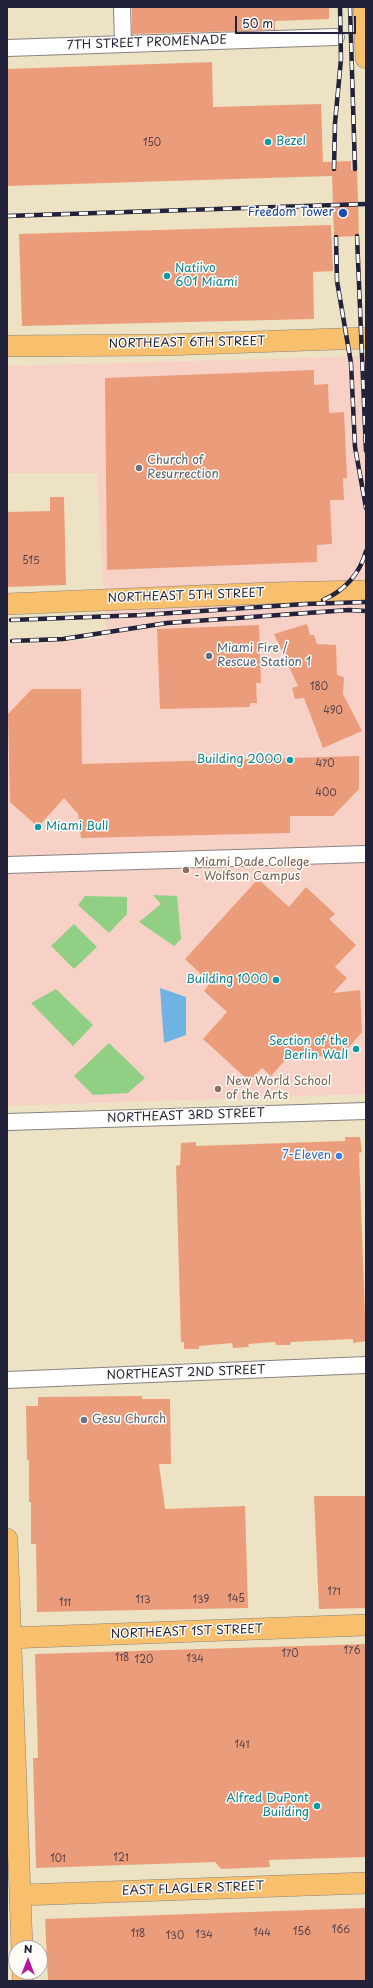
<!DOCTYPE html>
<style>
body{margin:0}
#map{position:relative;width:373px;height:1988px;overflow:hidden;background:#ede3c4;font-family:"Playpen Sans",sans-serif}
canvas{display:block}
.frame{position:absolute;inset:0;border:8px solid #22223b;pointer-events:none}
.north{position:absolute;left:8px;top:1940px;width:40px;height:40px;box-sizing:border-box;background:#fdfcf7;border:1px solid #a5a5ac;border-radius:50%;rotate:0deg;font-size:11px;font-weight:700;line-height:16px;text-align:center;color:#22223b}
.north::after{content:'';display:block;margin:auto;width:14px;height:18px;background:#b5179e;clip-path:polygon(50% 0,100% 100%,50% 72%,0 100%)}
.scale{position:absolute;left:235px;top:16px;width:121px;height:18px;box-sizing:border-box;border:2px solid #22223b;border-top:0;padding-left:5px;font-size:12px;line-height:14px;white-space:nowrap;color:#22223b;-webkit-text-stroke:3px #fdfcf7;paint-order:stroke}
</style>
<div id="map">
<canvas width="373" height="1988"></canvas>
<div class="frame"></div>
<div class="north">N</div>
<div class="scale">50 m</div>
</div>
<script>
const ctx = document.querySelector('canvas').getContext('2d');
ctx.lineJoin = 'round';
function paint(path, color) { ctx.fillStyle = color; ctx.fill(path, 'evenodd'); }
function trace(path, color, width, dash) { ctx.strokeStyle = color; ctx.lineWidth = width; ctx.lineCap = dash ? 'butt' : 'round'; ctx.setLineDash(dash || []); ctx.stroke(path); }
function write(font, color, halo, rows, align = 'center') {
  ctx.font = font + ' "Playpen Sans",sans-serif'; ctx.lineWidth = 3; ctx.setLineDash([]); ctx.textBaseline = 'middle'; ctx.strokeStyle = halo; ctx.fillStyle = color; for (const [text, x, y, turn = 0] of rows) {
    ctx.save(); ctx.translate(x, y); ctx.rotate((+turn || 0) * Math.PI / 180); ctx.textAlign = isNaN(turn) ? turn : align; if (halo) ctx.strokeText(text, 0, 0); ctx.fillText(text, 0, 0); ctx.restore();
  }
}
paint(new Path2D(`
 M366,356v738l-359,12v-460l99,-8 -9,-165h-90v-107z`), '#f7d1c6');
paint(new Path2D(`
 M153,895l24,1 4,43 -7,7 -35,-24 22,-18z
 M85,896l42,1v17l-18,19 -31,-28z
 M74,924l23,23 -23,22 -23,-23z
 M56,989l37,36 -20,21 -42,-43z
 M109,1043l36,35 -17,15 -35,2 -19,-19z`), '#91cf85');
paint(new Path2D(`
 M160,988l26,9v38l-22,8z`), '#6fb2e4');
paint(new Path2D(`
 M132,7h197v12l-54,2v9l-143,4z
 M212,62l1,45 108,-3 2,58 28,-1v9l6,-1 2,67 -25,1 -2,-61 -325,10v-117z
 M331,225l2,46 -20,1 1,47 -292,7 -3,-92z
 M314,370v15l14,-1 1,29 15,-1 3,66h-4l1,22h-14l2,44 -15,1v17l-210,8 -2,-192z
 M50,497h14l2,88 -59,2v-75l43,-1z
 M307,624l3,11h4l3,9 19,1 1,30 7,2 -1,17 19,37 -39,17 -19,-50 -9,1 -3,-11 6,-2 -24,-52z
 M259,625l2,58h-5l1,20h-7v4l-90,2 -3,-80z
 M32,689h49l1,75 277,-8v33l-26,27h-43v17l-209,5 -3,-24 -14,-16 -26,29 -28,-25 -2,-88z
 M258,879l31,28 17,-20 29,27 -6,5 27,26 -21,22 12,11 -14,15 27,-3 2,42 -20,23 -55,3 -16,18 -9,-8 -13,13 -46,-42 24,-27 -23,-21 6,-8 -25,-24z
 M345,1137h15l2,15 -3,1 7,188 -13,2v-4l-62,3 -1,3h-14l-1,-3 -27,2 1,3 -16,1 -1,-5 -33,3v3h-15v-7h-3l-5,-176 4,-1 1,-22 15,-1v4l149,-5z
 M142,1396v3h28l1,65h-12l6,45 80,-3 3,102 -211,4 -1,-68h-5v-42h-2v-42h-2l-1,-54h12v-9z
 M314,1496h52v112l-47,1z
 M366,1644v213l-97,3 1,7 -49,2 -6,-7 -179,6 -3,-110h5l-3,-104z
 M366,1908v73h-318l-3,-62z`), '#eb9d7b');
const minor = new Path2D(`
 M122,7l1,37
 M7,48l329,-11
 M7,865l359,-11
 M7,1122l359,-11
 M7,1380l359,-15`);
const major = new Path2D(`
 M364,7l2,51
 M7,346l157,-1 202,-7
 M7,604l263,-11 96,-2
 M7,1539l15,409
 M7,1638l359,-13
 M21,1895l345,-12
 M23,1972v9`);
trace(minor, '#888280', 18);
trace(major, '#888280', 22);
trace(minor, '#fff', 16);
trace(major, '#f8bf6c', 21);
const rail = new Path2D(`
 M350,7l5,162
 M334,169l1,-46 6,-64 -1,-52
 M7,216l359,-12
 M357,236l9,215
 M336,237l1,44 14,82 4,84 11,61
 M323,600c21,-9 37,-26 43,-49
 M11,620l131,-5 163,-11 61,-2
 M12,641l51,-2 104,-16 182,-13 17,1`);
trace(rail, '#22223b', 4.5);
trace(rail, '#fdfcf7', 3, [9]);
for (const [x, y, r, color] of [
 [268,142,4,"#0f9aa8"],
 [343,213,5,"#1a4fb4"],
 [167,276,4,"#0f9aa8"],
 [139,468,4,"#6b7280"],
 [209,656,4,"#5c6f8a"],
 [290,760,4,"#0f9aa8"],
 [38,827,4,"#0f9aa8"],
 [186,870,4,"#8d6e63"],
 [276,980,4,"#0f9aa8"],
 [356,1049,4,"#0f9aa8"],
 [218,1089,4,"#8d6e63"],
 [339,1156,4,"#3f7fe0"],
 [84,1420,4,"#6b7280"],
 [317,1806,4,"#0f9aa8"]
]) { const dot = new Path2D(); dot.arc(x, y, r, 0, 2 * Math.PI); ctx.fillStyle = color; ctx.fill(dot); trace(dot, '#fdfcf7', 1.5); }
write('10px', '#54414b', null, [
 ["150",152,143],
 ["515",31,561],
 ["180",319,687],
 ["490",333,711],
 ["470",325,764],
 ["400",326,793],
 ["171",334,1592],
 ["145",236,1599],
 ["113",143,1600],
 ["139",201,1600],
 ["111",65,1603],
 ["176",352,1651],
 ["170",290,1654],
 ["118",122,1658],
 ["134",195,1659],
 ["120",144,1660],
 ["141",242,1745],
 ["121",121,1858],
 ["101",58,1859],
 ["166",341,1930],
 ["156",302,1932],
 ["144",262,1933],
 ["118",138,1934],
 ["134",204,1935],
 ["130",175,1936]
]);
write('12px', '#22223b', '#fdfcf7', [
 ["7TH STREET PROMENADE",147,43,-2],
 ["NORTHEAST 6TH STREET",187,343,-1],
 ["NORTHEAST 5TH STREET",186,596,-2],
 ["NORTHEAST 3RD STREET",186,1116,-2],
 ["NORTHEAST 2ND STREET",186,1373,-2],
 ["NORTHEAST 1ST STREET",187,1632,-2],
 ["EAST FLAGLER STREET",193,1889,-2]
]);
write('12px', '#0d838f', '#fdfcf7', [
 ["Bezel",276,142,"left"],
 ["Natiivo",175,269,"left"],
 ["601 Miami",175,283,"left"],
 ["Building 2000",282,760],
 ["Miami Bull",46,827,"left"],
 ["Building 1000",268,980],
 ["Section of the",348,1042],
 ["Berlin Wall",348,1056],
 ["Alfred DuPont",309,1799],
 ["Building",309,1813]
], 'right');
write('12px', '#164399', '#fdfcf7', [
 ["Freedom Tower",334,213]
], 'right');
write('12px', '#5b616d', '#fdfcf7', [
 ["Church of",147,461],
 ["Resurrection",147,475],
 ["Gesu Church",92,1420]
], 'left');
write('12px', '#4e5e75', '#fdfcf7', [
 ["Miami Fire /",217,649],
 ["Rescue Station 1",217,663]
], 'left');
write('12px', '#785e54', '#fdfcf7', [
 ["Miami Dade College",194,863],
 ["- Wolfson Campus",194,877],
 ["New World School",226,1082],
 ["of the Arts",226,1096]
], 'left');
write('12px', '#366cbe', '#fdfcf7', [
 ["7-Eleven",331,1156]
], 'right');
</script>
